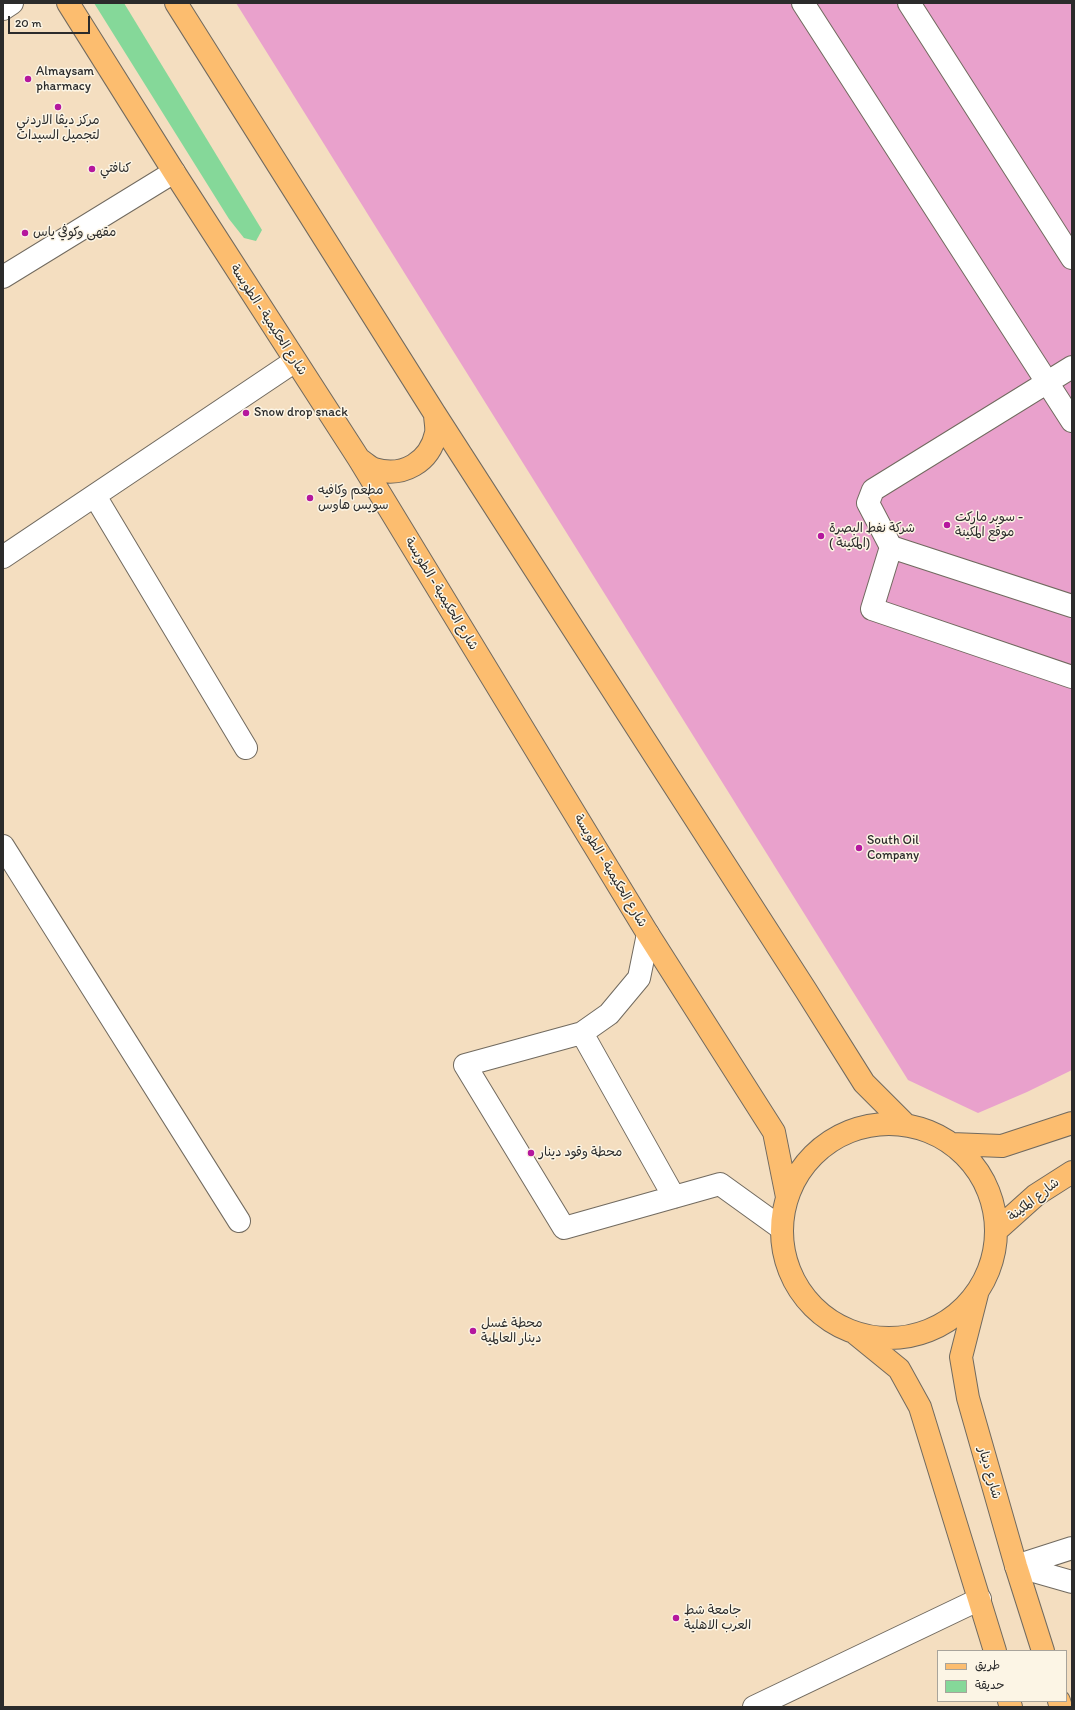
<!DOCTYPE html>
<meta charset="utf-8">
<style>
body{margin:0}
#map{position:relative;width:1075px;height:1710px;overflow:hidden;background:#f4dec0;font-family:Itim,"Playpen Sans Arabic",sans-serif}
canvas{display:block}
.frame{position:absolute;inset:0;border:4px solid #2b2b2b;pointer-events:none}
.legend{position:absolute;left:937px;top:1650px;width:130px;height:52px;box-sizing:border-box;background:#fcf5e5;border:1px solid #a8a49b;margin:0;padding:5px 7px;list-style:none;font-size:12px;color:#2b2b2b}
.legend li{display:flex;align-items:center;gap:8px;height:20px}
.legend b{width:20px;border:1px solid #a8a49b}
.scale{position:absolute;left:8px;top:16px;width:82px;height:18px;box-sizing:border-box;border:2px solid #2b2b2b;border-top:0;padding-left:5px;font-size:12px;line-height:14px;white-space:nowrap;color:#2b2b2b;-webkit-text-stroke:3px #fcf5e5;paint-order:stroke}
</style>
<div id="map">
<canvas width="1075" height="1710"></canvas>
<div class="frame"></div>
<ul class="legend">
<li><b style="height:5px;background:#fcbd6f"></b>طريق</li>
<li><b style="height:11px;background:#85d899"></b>حديقة</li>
</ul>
<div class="scale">20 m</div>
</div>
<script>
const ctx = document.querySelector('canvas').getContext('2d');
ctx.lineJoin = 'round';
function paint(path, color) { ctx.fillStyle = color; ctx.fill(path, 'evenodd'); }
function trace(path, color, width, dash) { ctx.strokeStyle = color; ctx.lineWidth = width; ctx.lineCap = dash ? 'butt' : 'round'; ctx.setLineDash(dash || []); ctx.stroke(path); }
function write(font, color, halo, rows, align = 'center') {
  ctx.font = font + ' Itim,"Playpen Sans Arabic",sans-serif'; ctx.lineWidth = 3; ctx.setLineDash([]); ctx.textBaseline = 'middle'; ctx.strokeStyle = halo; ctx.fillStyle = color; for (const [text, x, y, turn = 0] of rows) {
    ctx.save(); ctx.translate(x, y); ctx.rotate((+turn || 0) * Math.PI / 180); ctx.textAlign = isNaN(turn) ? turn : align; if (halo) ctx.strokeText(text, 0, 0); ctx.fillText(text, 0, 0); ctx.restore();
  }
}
paint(new Path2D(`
 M94,3h30l138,227 -6,11 -12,-3 -15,-19z`), '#85d899');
paint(new Path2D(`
 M236,3h836v1067l-45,22 -49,21 -70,-33z`), '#e9a1cc');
const minor = new Path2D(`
 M803,3l269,418
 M909,3l163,255
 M3,9l9,-6
 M3,277l171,-105
 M1072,367l-199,123 -5,13 23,44 -19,62 200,68
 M95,496l151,252
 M891,547l181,59
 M3,557l292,-196
 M3,846l236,375
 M648,934l-9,44 -30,36 -27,19 -117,32 99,163 156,-44 61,44
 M582,1033l92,164
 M1016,1566l56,-18
 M1016,1566l56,16
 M754,1707l226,-108`);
const major = new Path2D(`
 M68,3l106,169 185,287 289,475 126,198 13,65
 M176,3l259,411 370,575 59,94 41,41
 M359,459c5,3 10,8 15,10 29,9 56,-7 62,-36 1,-6 -1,-13 -1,-19
 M782 1231a107 107 0 1 1 214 0a107 107 0 1 1-214 0Z
 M952,1144l50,2 70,-23
 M997,1230l39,-35 36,-23
 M977,1294l-16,63 7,41 48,168 27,85
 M856,1334l43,35 21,38 75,244
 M1009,1701l2,6
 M1059,1701l2,6`);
trace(minor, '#716a5f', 24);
trace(major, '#716a5f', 24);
trace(minor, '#fff', 22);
trace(major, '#fcbd6f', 22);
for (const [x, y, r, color] of [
 [28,79,4,"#b5179e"],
 [58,107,4,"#b5179e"],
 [92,169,4,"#b5179e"],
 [25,233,4,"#b5179e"],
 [246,413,4,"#b5179e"],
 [310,498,4,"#b5179e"],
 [947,525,4,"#b5179e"],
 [821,536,4,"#b5179e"],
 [859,848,4,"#b5179e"],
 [531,1153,4,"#b5179e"],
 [473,1331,4,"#b5179e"],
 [676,1618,4,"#b5179e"]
]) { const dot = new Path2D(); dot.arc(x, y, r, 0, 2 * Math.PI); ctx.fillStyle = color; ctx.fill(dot); trace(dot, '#fcf5e5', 1.5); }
write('13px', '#2b2b2b', '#fcf5e5', [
 ["Almaysam",36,72],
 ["pharmacy",36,87],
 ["مركز ديڤا الاردني",58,121,"center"],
 ["لتجميل السيدات",58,136,"center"],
 ["كنافتي",100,169],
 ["مقهى وكوفي ياس",33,233],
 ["Snow drop snack",254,413],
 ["مطعم وكافيه",318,491],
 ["سويس هاوس",318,506],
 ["سوبر ماركت -",955,518],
 ["موقع المكينة",955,533],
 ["شركة نفط البصرة",829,529],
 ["( المكينة)",829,544],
 ["South Oil",867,841],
 ["Company",867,856],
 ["محطة وقود دينار",539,1153],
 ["محطة غسل",481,1324],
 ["دينار العالمية",481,1339],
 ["جامعة شط",684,1611],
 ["العرب الاهلية",684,1626]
], 'left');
write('13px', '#2b2b2b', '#fcf5e5', [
 ["شارع الحكيمية - الطويسة",268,320,57],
 ["شارع الحكيمية - الطويسة",441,594,59],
 ["شارع الحكيمية - الطويسة",610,871,59],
 ["شارع المكينة",1034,1200,-38],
 ["شارع دينار",989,1473,74]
]);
</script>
